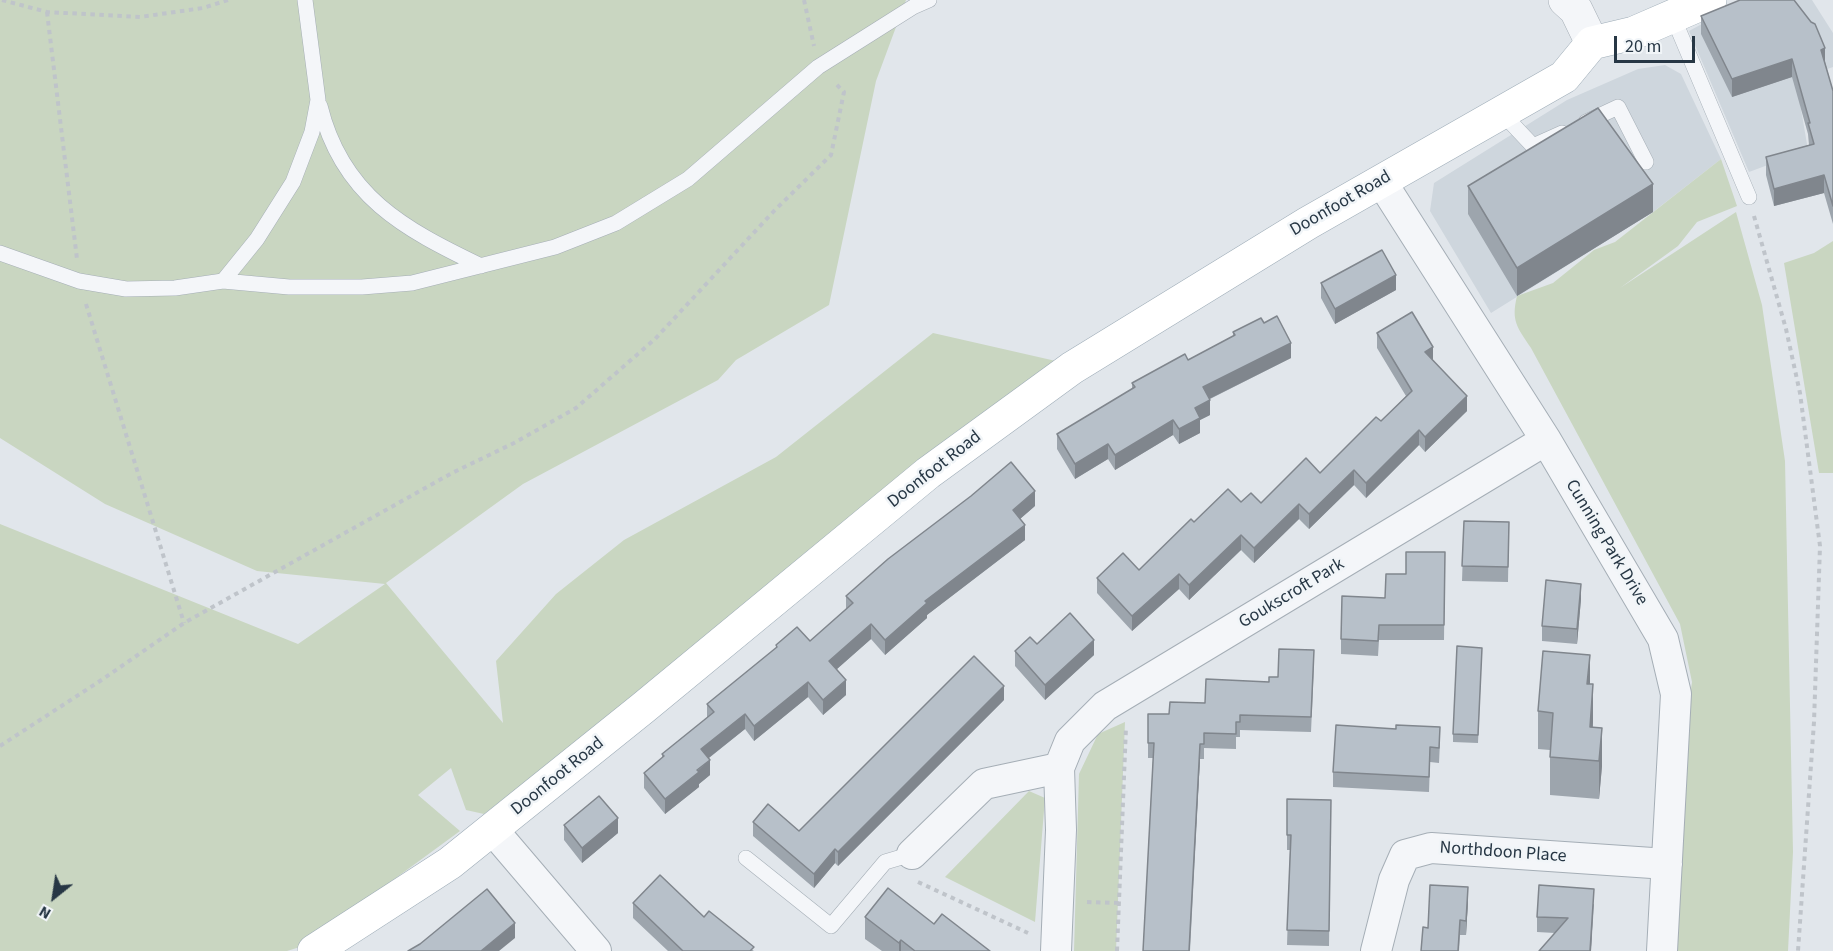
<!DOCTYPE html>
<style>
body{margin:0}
#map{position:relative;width:1833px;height:951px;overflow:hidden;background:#e1e6eb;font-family:"Source Sans 3",sans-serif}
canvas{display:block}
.north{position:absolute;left:24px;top:867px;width:60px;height:60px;-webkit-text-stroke:4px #f1f5f8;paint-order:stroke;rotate:210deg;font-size:16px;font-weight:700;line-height:24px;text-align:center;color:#273745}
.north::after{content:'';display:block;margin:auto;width:21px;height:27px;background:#273745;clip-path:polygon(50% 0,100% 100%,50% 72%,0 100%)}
.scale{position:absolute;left:1614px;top:36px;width:81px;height:27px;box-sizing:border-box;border:3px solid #273745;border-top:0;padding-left:8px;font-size:18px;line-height:21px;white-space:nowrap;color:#273745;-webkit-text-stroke:4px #f1f5f8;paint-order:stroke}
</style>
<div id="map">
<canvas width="1833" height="951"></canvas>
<div class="north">N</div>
<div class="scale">20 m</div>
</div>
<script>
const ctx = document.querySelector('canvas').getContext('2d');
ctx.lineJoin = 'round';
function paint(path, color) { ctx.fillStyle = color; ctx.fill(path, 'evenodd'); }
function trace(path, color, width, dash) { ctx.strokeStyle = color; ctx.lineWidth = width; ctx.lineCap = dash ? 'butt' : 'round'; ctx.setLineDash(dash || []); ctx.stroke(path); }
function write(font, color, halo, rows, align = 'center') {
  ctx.font = font + ' "Source Sans 3",sans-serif'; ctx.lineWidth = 5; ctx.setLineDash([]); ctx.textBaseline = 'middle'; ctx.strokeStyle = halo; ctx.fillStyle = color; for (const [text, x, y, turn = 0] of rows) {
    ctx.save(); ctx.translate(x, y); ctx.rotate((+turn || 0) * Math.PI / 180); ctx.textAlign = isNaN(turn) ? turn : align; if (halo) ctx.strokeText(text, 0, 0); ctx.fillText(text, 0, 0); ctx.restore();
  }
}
paint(new Path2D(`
 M1746,0h66l21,33v34l-37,13 12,70 -59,22 -60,-141z
 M1665,65l16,9 40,85 -68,53 -162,101 -61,-102 4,-28 133,-83 71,-31z`), '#ced6dd');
paint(new Path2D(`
 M0,0h906l-30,81 -47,224 -93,55 -18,20 -195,104 -137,99 117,140 -7,-62 60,-67 68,-54 152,-83 157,-124 136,31 -585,450 -18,-4 -15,-42 -33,27 42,36 -157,115 -16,5h-287v-427l298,120 87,-60 -128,-13 -152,-67 -105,-66z
 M1721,159l16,47 -40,16 -19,24 -58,42 116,-76 26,93 23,156 8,391 -5,99h-120l-1,-87 25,-182 -12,-58 -149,-276c-14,-21 -20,-27 -14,-52l36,-13 41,-33 21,-8z
 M1833,241v232h-14l-35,-210 30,-10z
 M1125,722l-9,229h-42l5,-177 19,-40z
 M1029,791l16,7 -10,124 -90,-45z`), '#c9d6c1');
const service = new Path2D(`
 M1673,17l76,180
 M320,106c22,90 84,123 161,160
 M1501,112l32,34 29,-13
 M1586,122l32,-15 28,55
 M0,253l79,28 47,8 49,-1 48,-7 66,6h73l50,-4 143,-36 61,-24 72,-44 130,-112 95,-60 16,-7
 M223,281l34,-42 36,-57 19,-50 6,-32 -13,-100
 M746,858l85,68 54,-64 27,-8`);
const minor = new Path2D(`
 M1381,181l165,259 117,199 13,55 -14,257
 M492,829l104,122
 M912,854l72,-70 75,-16
 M1056,951l5,-121 -2,-62 11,-27 35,-35 441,-266
 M1376,951l18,-71 11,-25 26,-7 236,16`);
const tertiary = new Path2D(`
 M1565,0l11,10 16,33`);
const primary = new Path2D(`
 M314,951l136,-88 193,-155 285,-235 144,-105 236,-145 256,-146 28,-34 42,-10 76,-33`);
trace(service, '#a5aeb6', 16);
trace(minor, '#a5aeb6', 32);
trace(tertiary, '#a5aeb6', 34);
trace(primary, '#9fadb8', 34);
trace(new Path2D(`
 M2,0l45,12 93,5 63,-9 25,-8
 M804,0l10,46
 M47,12l30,247
 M1754,216l32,113 14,64 20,153 -6,176 -16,229
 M86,304l98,319
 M0,746l103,-67 81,-56 268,-150 62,-30 62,-35 79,-69 119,-128 57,-56 13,-63 -10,-10
 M918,882l110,51
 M1087,902l32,1
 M1117,951l9,-224`), '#bfc4ca', 4, [4.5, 4.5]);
trace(service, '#f4f6f9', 15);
trace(minor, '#f4f6f9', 30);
trace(tertiary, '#f4f6f9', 33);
trace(primary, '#fff', 33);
paint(new Path2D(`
 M1701,16l124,46 8,29v133l-9,-31 -50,13 -8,-31v-18l43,-12 -1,-11 -16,-57 -60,20 -31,-63z
 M1468,186l185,26 -136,84 -49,-82z
 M1321,283l75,7 -61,34 -14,-26z
 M1264,323l27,35 -81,41v16l-10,5v13l-21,11 -6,-9 -58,35 -7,-11 -33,20 -18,-30v-15l75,-45v-6l56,-23 45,-24v-4z
 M1377,333l56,27 34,51 -42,41 -6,-7 -53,53 -12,-13 -45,44 -10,-10 -45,44 -13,-13 -52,50 -10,-11 -47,42 -35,-38v-15l42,-8 55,-48 47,-20 20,1 59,-30 61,-52 25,-25 -29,-48z
 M1035,506l-15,13 5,21 -98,75v3l-42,37 -14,-16 -34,30 9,26 -23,20 -15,-18 -54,44 -9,-12 -36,29 1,17 -11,9v3l-34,27 -21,-26v-15l18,-15v-4l45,-36v-14l69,-56v-3l34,-4 36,-32v-13z
 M1464,521l45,1 -1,60 -46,-1z
 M1445,552l-1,88h-65l-1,16 -37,-2v-15l44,-41 21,-24z
 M1581,599l-4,45 -35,-3v-15z
 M1037,644l57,11 -49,45 -30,-34v-15z
 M1482,648l-4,95 -25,-1v-8z
 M1314,665l-3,67 -71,-2v7h-4v12l-32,-1v11h-4l-10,192h-47l10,-193h-5v-15l21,-29 100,-32 9,-5z
 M1590,684l3,38v5l9,39 -3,33 -49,-4v-45l-12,-1v-38z
 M1004,700l-166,166 -3,-3 -21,25 -61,-52v-14l46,9z
 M1440,742l-1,21 -9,-1 -1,30 -96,-5v-15z
 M1287,799l44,1 -2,146 -42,-1 3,-95h-3z
 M564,825l54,8 -36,30 -18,-23z
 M1468,901l-2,34h-6l-1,16h-38z
 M633,903l71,14 50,34h-86l-35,-33z
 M1594,904l-3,47h-52l16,-18 -18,-1v-15z
 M865,917l69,7 56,27h-108l-17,-12z`), '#9da5ad');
paint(new Path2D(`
 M1825,48v18l-4,-16z
 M1792,59v18l-60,20v-18z
 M1824,175v18l-50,13v-17z
 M1653,184v28l-136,84v-28z
 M1396,275v15l-61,34v-15z
 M1291,343v15l-88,44v-15z
 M1433,347v15l-8,-10z
 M1467,396v15l-42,41v-15z
 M1210,400v15l-10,5v13l-21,11v-15l16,-21z
 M1173,420v15l-58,35v-15z
 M1419,430v15l-53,53v-15z
 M1108,444v15l-33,20v-15z
 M1354,470v15l-45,44v-15z
 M1035,491v15l-22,19v-15z
 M1299,504v15l-45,44v-15z
 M1025,525v15l-98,75v3l-42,37v-15l40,-39z
 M1241,535v15l-52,50v-15z
 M1179,574v15l-47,42v-15z
 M1581,584v15l-4,45v-15z
 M871,624v15l-42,37v-15z
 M1094,640v15l-49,45v-15z
 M1590,655v38l-3,-9z
 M846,680v15l-23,20v-15z
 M808,682v15l-54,44v-15z
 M1593,684v38l-3,39v-34z
 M1004,686v14l-166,166v-14z
 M745,714v15l-44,35v-15z
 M1602,728v38l-3,33v-38z
 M1200,744v15l-11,192z
 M710,760v15l-11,9v3l-34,27v-15z
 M618,818v15l-36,30v-15z
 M835,849v14l-21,25v-14z
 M1468,887v14l-2,34v-14z
 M1594,889l-3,62h-1z
 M515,923v15l-16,13h-18z
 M901,940v11h-2v-8z`), '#80868d');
const building = new Path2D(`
 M1740,0h54l17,22 4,2 10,24 -4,2 12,41v115l-9,-31 -50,14 -8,-32 48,-13 -6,-21h2l-18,-64 -60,20 -31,-63z
 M1598,108l55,76 -136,84 -49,-82z
 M1382,250l14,25 -61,34 -14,-26z
 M1412,312l21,35 -8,5 42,44 -42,41 -6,-7 -53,53 -12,-13 -45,44 -10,-10 -45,44 -13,-13 -52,50 -10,-11 -47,42 -35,-38 26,-25 16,17 52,-51 3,3 34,-33 13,13 10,-9 10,10 45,-45 14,15 56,-56 5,4 31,-30 -35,-58z
 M1277,316l14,27 -88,44 7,13 -15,8 5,10 -21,11 -6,-9 -58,35 -7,-11 -33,20 -18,-30 78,-47 -3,-4 53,-29 3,6 47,-25 -2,-3 28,-14 3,5z
 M1011,462l24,29 -22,19 12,15 -100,76 2,2 -42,37 -14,-16 -42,37 17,19 -23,20 -15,-18 -54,44 -9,-12 -44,35 9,11 -13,10 2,2 -34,27 -21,-26 20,-17 -2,-2 52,-42 -7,-8 70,-57 -1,-2 21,-18 13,14 43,-38 -7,-7 42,-37 83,-63z
 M1464,521l45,1 -1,45 -46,-1z
 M1406,552h39l-1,73h-65l-1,16 -37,-2 1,-43 43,2 1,-24h20z
 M1546,580l35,4 -4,45 -35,-3z
 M1070,613l24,27 -49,45 -30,-34 15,-14 7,7z
 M1457,646l25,2 -4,87 -25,-1z
 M1279,649l35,1 -3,67 -71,-2v7h-4v12l-32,-1v11h-4l-11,207h-46l11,-208h-6v-29h21l1,-12 35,1 1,-24 63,3v-5h9z
 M1543,651l47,4 -3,29h6l-3,43 12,1 -3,33 -49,-4 3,-44 -15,-2z
 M974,656l30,30 -166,166 -3,-3 -21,25 -61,-52 15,-18 31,27z
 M1336,725l60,4v-4l44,2 -1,21 -9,-1 -1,30 -96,-5z
 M599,796l19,22 -36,30 -18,-23z
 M1287,799l44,1 -2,131 -42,-1 4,-95h-4z
 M660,875l44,42 5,-6 45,36 -4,4h-67l-50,-48z
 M1430,885l38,2 -2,34 -6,-1 -2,31h-37l2,-24 5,1z
 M1539,885l55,4 -4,62h-51l29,-33 -31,-1z
 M888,888l46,36 8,-10 48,37h-75l-14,-11 -2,3 -34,-26z
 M487,889l28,34 -34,28h-73l12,-7z`);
paint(building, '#b7c0c9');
trace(building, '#80868d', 1.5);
write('18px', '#273745', '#f1f5f8', [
 ["Doonfoot Road",1341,204,-30],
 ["Doonfoot Road",935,470,-38],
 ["Cunning Park Drive",1606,543,59],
 ["Goukscroft Park",1292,594,-31],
 ["Doonfoot Road",558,777,-39],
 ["Northdoon Place",1503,853,4]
]);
</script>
